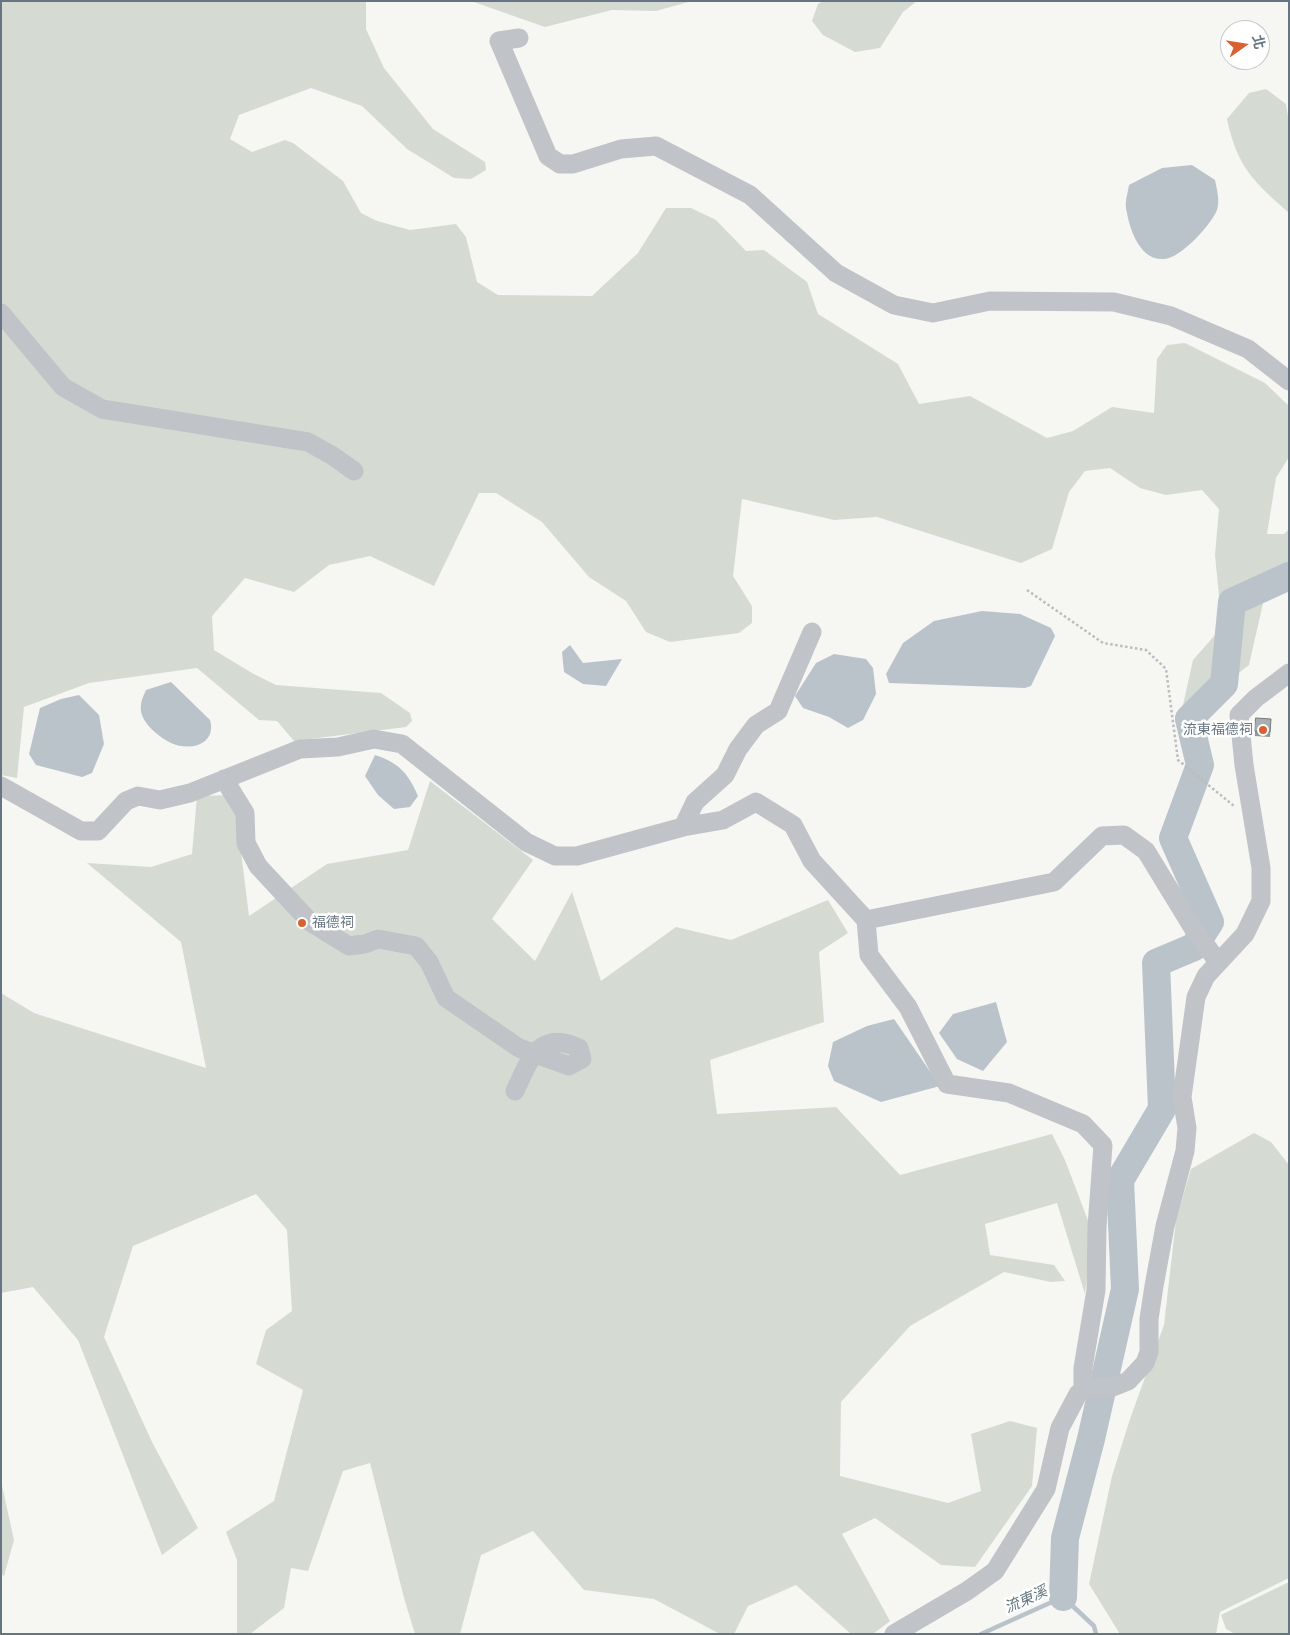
<!DOCTYPE html>
<meta charset="utf-8">
<style>
body{margin:0}
#map{position:relative;width:1290px;height:1635px;overflow:hidden;background:#f6f6f3;font-family:"PT Sans","Noto Sans TC",sans-serif}
canvas{display:block}
.frame{position:absolute;inset:0;border:2px solid #677582;pointer-events:none}
.north{position:absolute;left:1220px;top:20px;width:50px;height:50px;box-sizing:border-box;background:#fff;border:1px solid #c2c8cd;border-radius:50%;rotate:77deg;font-size:14px;font-weight:700;line-height:20px;text-align:center;color:#677582}
.north::after{content:'';display:block;margin:auto;width:18px;height:22px;background:#d96131;clip-path:polygon(50% 0,100% 100%,50% 72%,0 100%)}
</style>
<div id="map">
<canvas width="1290" height="1635"></canvas>
<div class="frame"></div>
<div class="north">北</div>
</div>
<script>
const ctx = document.querySelector('canvas').getContext('2d');
ctx.lineJoin = 'round';
function paint(path, color) { ctx.fillStyle = color; ctx.fill(path, 'evenodd'); }
function trace(path, color, width, dash) { ctx.strokeStyle = color; ctx.lineWidth = width; ctx.lineCap = dash ? 'butt' : 'round'; ctx.setLineDash(dash || []); ctx.stroke(path); }
function write(font, color, halo, rows, align = 'center') {
  ctx.font = font + ' "PT Sans","Noto Sans TC",sans-serif'; ctx.lineWidth = 5; ctx.setLineDash([]); ctx.textBaseline = 'middle'; ctx.strokeStyle = halo; ctx.fillStyle = color; for (const [text, x, y, turn = 0] of rows) {
    ctx.save(); ctx.translate(x, y); ctx.rotate((+turn || 0) * Math.PI / 180); ctx.textAlign = isNaN(turn) ? turn : align; if (halo) ctx.strokeText(text, 0, 0); ctx.fillText(text, 0, 0); ctx.restore();
  }
}
paint(new Path2D(`
 M1,1h365v28l18,39 49,61 52,33 1,8 -15,9 -17,-1 -47,-29 -45,-43 -51,-18 -72,27 -9,24 22,13 33,-12 8,3 50,38 18,32 16,8 33,9 46,-6 10,13 11,45 21,13 94,1 46,-43 28,-45h25l25,12 30,31 18,-1 43,32 11,32 80,50 21,40 51,-8 77,42 26,-7 39,-24 42,6 3,-54 10,-14 18,-2 80,40 24,23v51l-13,21 -9,56h17l5,-5v46l-21,6 -19,84 -58,45 -8,-5 10,-45 29,-33 -7,-72 4,-46 -17,-19 -36,5 -26,-7 -30,-20 -25,3 -16,21 -17,57 -31,14 -144,-46 -43,3 -92,-21 -9,77 19,30v17l-13,10 -69,9 -24,-10 -20,-31 -37,-24 -47,-55 -46,-29h-17l-45,93 -64,-30 -41,9 -35,27 -49,-14 -33,38 2,34 38,23 24,12 105,8 29,20 2,8 -6,6 -112,14 -17,-20 -18,-1 -62,-52 -108,15 -65,24 -7,71 -16,-3z
 M471,1h221l-36,10 -44,-1 -67,17z
 M823,1h94l-14,11 -23,36 -25,4 -32,-17 -11,-14 6,-17z
 M1266,89l20,15 3,19v90c-35,-31 -52,-46 -62,-94l22,-26z
 M430,781l103,79 -41,59 43,42 37,-69 29,89 75,-54 55,13 97,-40 20,33 -29,19 5,70 -114,38 7,54 119,-7 64,68 152,-41 13,26 27,71 -7,63 -28,-91 -72,21 5,31 64,10 11,16 -14,1 -47,-10 -94,54 -69,76 -1,74 108,27 33,-12 -10,-57 39,-13 27,7 -5,58 -57,81 -34,-2 -66,-47 -33,16 48,87 -17,13h-22l-55,-49 -48,21 -14,28h-14l-66,-35 -70,-9 -51,-59 -52,24 -21,79h-45l-11,-36 -34,-135 -27,8 -35,100 -17,-3 -7,40 -34,26h-13v-74l-11,-28 48,-31 29,-111 -47,-26 10,-34 26,-19 -5,-81 -31,-36 -123,52 -29,91 48,105 46,86 -36,27 -84,-215 -45,-53 -32,6v-300l33,20 172,55 -25,-126 -94,-79 64,4 41,-13 5,-58 37,-1 15,121 78,-52 81,-14z
 M1254,1133l17,9 18,23v413l-69,34 -4,22h-96l-31,-50 23,-108 18,-57 34,-94 12,-105 15,-51z
 M1,1481l13,59 -10,36 -3,-2z
 M1289,1582v52h-54l-9,-5 -5,-14z`), '#d5dbd3');
paint(new Path2D(`
 M1192,165l23,15c2,10 5,20 2,30 -6,15 -36,48 -53,49 -25,2 -35,-32 -38,-51 -1,-7 2,-16 3,-23l33,-17z
 M982,611l38,3 31,14 4,8 -24,50 -6,2 -136,-5 -3,-9 17,-31 31,-22z
 M570,645l13,18 39,-4 -16,27 -23,-2 -19,-12 -2,-20z
 M834,654l32,5 7,9 3,26 -13,26 -15,8 -19,-11 -26,-9 -8,-12 21,-33z
 M171,682l39,38c7,24 -20,32 -39,23 -12,-6 -33,-22 -30,-38 0,-5 3,-10 5,-15z
 M79,695l20,20 5,29 -12,29 -10,4 -46,-12 -7,-11 11,-46 21,-9z
 M375,755c24,8 33,18 43,41l-8,11 -16,2 -16,-14 -13,-19z
 M996,1002l11,40 -24,29 -26,-12 -18,-26 14,-19z
 M894,1019l46,67 -59,16 -47,-21 -6,-15 5,-24 34,-16z`), '#bac3c9');
trace(new Path2D(`
 M981,1634l82,-37 31,29 2,8`), '#bac3c9', 4.5);
trace(new Path2D(`
 M1063,1597l2,-59 26,-99 34,-150 -5,-109 42,-71 -6,-146 38,-16 16,-25 -37,-84 27,-73 -11,-46 35,-35 8,-82 57,-26`), '#bac3c9', 28);
trace(new Path2D(`
 M1027,590l76,53 43,7 20,19 12,91 56,46`), '#babcbf', 2.5, [2.5, 2.5]);
trace(new Path2D(`
 M519,38l-20,3 49,115 12,8h13l48,-15 35,-3 94,49 86,78 58,32 39,8 57,-12 124,1 57,14 77,33 41,32
 M1,313l62,74 39,22 206,33 25,14 21,15
 M224,779l21,34 1,30 12,23 52,56 39,24 16,-2 13,-5 38,7 13,16 17,36 73,50 50,18 13,-7 -3,-11c-40,-19 -50,13 -64,43
 M1,786l80,45h17l28,-30 12,-5 22,4 30,-7 110,-44 38,-2 36,-8 28,5 124,98 29,14h22l106,-29 40,-7 33,-18 37,23 19,36 54,59 3,35 39,52 39,77 62,9 74,31 20,21 -6,82 -1,63 -13,78v23
 M683,827l12,-25 30,-27 13,-26 18,-24 22,-14 34,-79
 M866,920l188,-38 48,-46 22,-1 22,16 47,77 25,34
 M894,1634l73,-43 28,-20 51,-82 14,-61 18,-34 9,-6 26,-1 15,-6 17,-18 4,-11v-33l5,-33 11,-60 20,-75 2,-23 -5,-31 14,-100 10,-21 39,-42 16,-33v-33l-17,-103 -5,-50 17,-17 33,-25`), '#c0c3c7', 19);
paint(new Path2D(`
 M1271,724l-1,13 -15,-1v-5z`), '#90969b');
const building = new Path2D(`
 M1256,718l15,1 -1,13 -15,-1z`);
paint(building, '#a7aeb4');
trace(building, '#757a7e', 1);
for (const [x, y, r, color] of [
 [1263,730,5,"#d96131"],
 [302,923,5,"#d96131"]
]) { const dot = new Path2D(); dot.arc(x, y, r, 0, 2 * Math.PI); ctx.fillStyle = color; ctx.fill(dot); trace(dot, '#fff', 2); }
write('14px', '#677582', '#fff', [
 ["流東福德祠",1253,730],
 ["福德祠",312,923,"left"]
], 'right');
write('italic 15px', '#63767f', '#fff', [
 ["流東溪",1026,1600,-24]
]);
</script>
